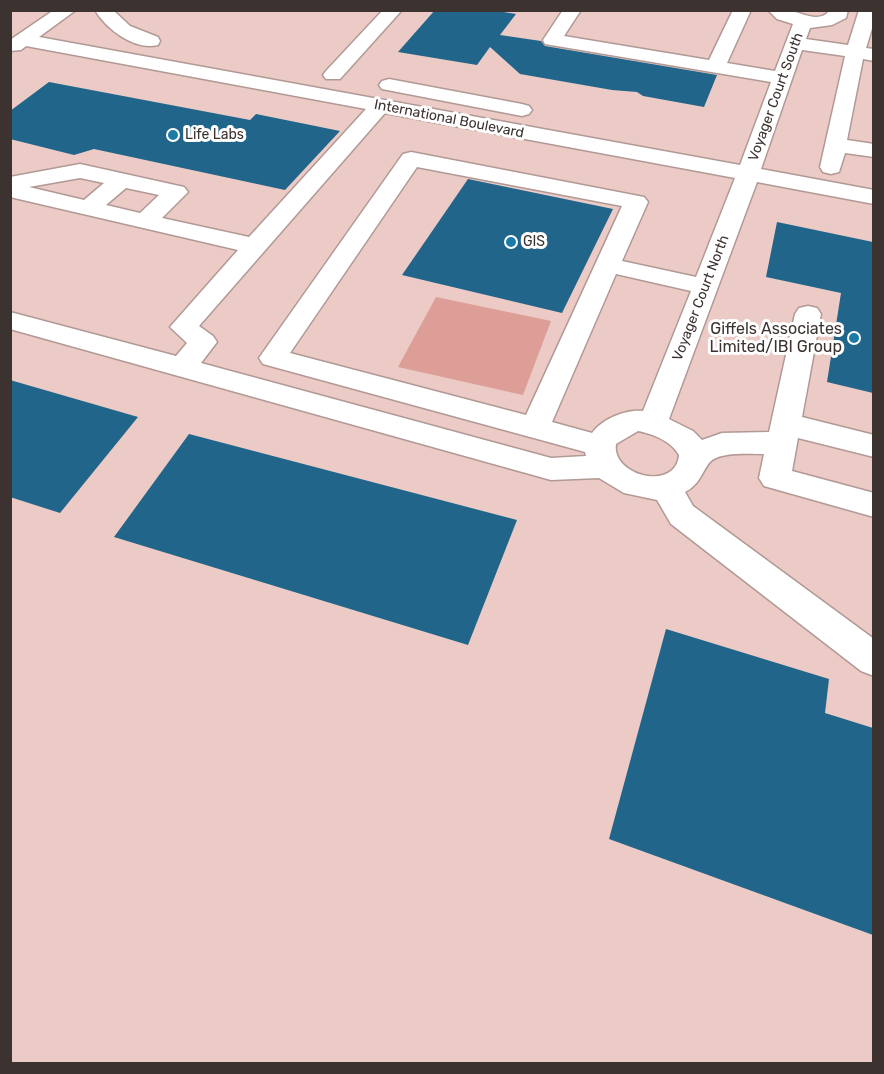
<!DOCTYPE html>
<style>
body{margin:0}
#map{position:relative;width:884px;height:1074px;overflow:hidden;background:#f3d9d6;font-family:Rubik,sans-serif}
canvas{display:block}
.frame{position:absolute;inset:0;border:12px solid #3c3230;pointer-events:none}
</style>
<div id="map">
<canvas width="884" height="1074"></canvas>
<div class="frame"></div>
</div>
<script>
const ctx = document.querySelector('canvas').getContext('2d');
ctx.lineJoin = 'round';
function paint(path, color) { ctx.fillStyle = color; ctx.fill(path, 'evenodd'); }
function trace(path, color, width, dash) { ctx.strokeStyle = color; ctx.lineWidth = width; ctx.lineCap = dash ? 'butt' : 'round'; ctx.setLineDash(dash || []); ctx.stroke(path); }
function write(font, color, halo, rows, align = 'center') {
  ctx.font = font + ' Rubik,sans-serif'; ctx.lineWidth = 6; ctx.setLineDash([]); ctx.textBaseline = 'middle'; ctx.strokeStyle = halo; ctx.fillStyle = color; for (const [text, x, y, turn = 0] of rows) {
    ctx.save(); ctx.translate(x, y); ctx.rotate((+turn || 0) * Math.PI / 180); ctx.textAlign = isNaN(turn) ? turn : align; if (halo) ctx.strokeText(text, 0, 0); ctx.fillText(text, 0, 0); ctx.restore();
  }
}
paint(new Path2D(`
 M11,11h862v1052h-862z`), '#eccac5');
paint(new Path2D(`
 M436,297l115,24 -28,74 -125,-28z`), '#dc9e96');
paint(new Path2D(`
 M435,10h56l25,4 -16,21 41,6 4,5 172,29 -13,32 -61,-11 -6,-4 -25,-2 -92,-16 -30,-27 -13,18 -79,-13z
 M49,82l201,38 6,-6 84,17 -55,59 -191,-41 -20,6 -64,-16v-28z
 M468,179l145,30 -51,104 -160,-38z
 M777,222l96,20v151l-46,-11 14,-89 -75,-16z
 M10,380l128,37 -78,96 -50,-16z
 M189,434l328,86 -49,125 -354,-108z
 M666,629l163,50 -4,34 48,15v207l-264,-96z`), '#21668a');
const minor = new Path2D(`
 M54,10h22l-37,27 701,128 31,-83 -226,-38 -2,-4 20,-30h18l-17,26 145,24 24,-50h18l-24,53 48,8 18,-47 -16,-5 -9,-9c7,0 15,-1 21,0 13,3 31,14 41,0h18l-2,8 -14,7 -22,3 -4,11 42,6 11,-35h15v12l-8,26 8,1v12l-11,-2 -16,81 27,4v13l-29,-4 -6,19 -8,2 -8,-2 -3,-5 25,-111 -43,-6 -41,119 113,21v14l-117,-22 -88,237 24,12 9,9 20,-7 47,-1 26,-118 4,-6 9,-2 9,2 4,6 -19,103 72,18v22l-76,-19 -6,33 82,22v24l-110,-31 -5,-8 5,-24c-13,0 -46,-3 -55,9 -8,11 -10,22 -24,29l8,14 181,133v37l-13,-5 -190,-147 -14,-24 -33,-7 -25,-15 -48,2 -541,-151v-17l166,44 11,-13 -17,-16 68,-77 -228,-53v-20l70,-13 104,23 4,5 -26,26 87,19 117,-128 -340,-63 -5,4 -11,1v-11zM385,113l350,65 -39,99 -74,-16 26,-59 -4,-5 -233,-45 -8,2 -144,204 4,6 322,88 1,4 -35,2 -350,-95 16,-21 -4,-6 -14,-10zM417,167l205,39 -96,209 -236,-62zM80,178l24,5 -20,17 -55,-13zM126,188l33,7 -19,18 -34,-8zM616,274l75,17 -48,120c-17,-2 -41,8 -51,22l-40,-11zM638,431c15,3 33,10 41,24 -3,37 -68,21 -63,-11z
 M95,10h18l17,16 28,11 2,4 -2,4c-23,6 -52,-16 -63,-35z
 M383,10h19l-62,69h-14l-3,-4 3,-4z
 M389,79l133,25 7,2 3,4 -3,4 -7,2 -140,-27 -3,-4 3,-4z`);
trace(minor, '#b19995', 3);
paint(minor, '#fff');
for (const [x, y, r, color] of [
 [173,135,6,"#1c7aa7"],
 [511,242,6,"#1c7aa7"],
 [854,338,6,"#1c7aa7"]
]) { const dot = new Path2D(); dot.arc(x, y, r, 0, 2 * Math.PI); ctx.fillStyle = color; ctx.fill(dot); trace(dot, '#fff', 2); }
write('14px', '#3c3230', '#fff', [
 ["Voyager Court South",776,97,-70],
 ["International Boulevard",449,119,11],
 ["Voyager Court North",701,298,-69]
]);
write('14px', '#3c3230', '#fff', [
 ["Life Labs",185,135],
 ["GIS",523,242]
], 'left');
write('16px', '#3c3230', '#fff', [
 ["Giffels Associates",842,329],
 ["Limited/IBI Group",842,347]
], 'right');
</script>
